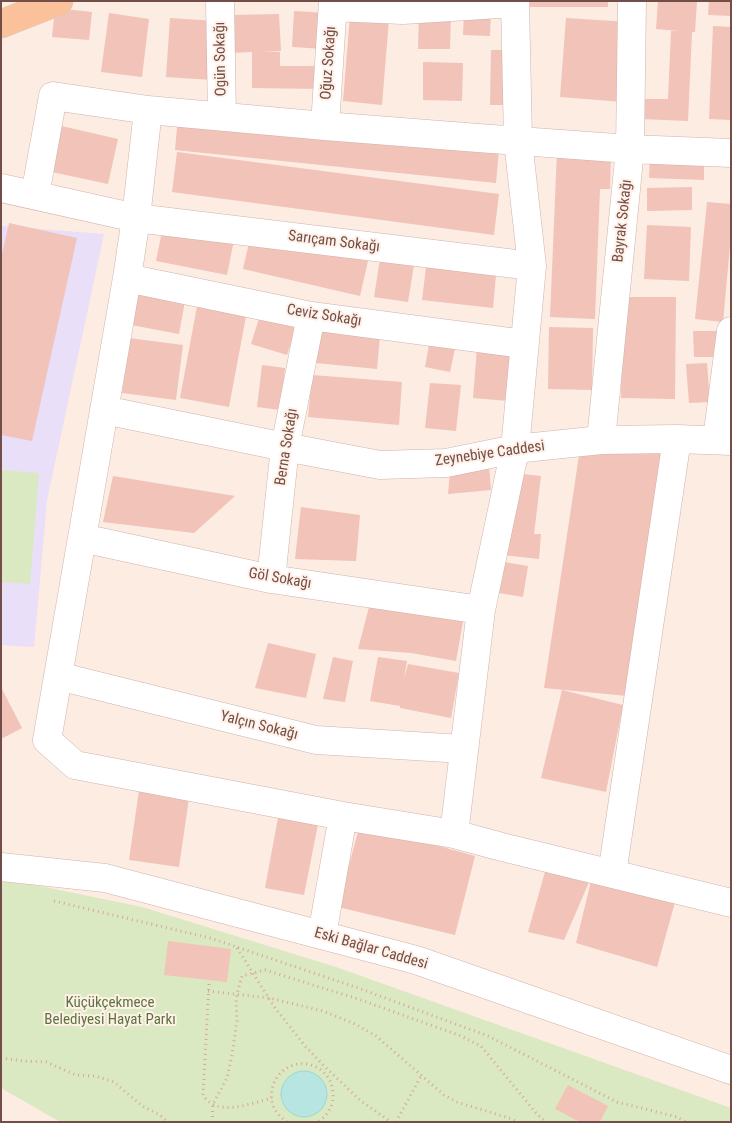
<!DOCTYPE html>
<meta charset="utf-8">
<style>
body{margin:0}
#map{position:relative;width:732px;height:1123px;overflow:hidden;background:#fcece2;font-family:"Roboto Condensed",sans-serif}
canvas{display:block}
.frame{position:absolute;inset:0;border:2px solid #734e48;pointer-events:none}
</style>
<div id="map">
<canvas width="732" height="1123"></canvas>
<div class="frame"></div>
</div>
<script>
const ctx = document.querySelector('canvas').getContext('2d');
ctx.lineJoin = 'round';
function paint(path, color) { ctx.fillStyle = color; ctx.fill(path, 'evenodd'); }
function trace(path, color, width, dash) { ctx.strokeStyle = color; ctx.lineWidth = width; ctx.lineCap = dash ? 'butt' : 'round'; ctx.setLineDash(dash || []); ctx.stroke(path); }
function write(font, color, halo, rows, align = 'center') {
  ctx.font = font + ' "Roboto Condensed",sans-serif'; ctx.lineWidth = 4; ctx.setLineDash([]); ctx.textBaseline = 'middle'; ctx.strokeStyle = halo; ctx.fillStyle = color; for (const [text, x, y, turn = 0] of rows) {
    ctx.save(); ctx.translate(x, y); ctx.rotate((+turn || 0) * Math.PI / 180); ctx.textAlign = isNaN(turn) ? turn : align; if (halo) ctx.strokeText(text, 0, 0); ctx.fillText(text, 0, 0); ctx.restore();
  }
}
paint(new Path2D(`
 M1,226l103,8 -57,266 -13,147 -33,-2z`), '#e9dff8');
paint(new Path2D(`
 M1,470l38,3 -9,111 -29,-2z
 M1,878l141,29 194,60 395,141v14h-671l-59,-34z`), '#dae9c1');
const water = new Path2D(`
 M281 1094a23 23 0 1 1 46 0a23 23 0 1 1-46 0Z`);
paint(water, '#b7e5e1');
trace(water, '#9dd7d3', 1);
paint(new Path2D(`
 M530,1h78v6h-78z
 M658,1h39l-2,31h-3l-4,89 -47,-2v-20h27l3,-68h8l-23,-2z
 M709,1h22v15l-23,-1z
 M55,8l37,4 -3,28 -37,-3z
 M294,11l32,2 -2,36 -32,-2z
 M464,11h27l-1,25 -27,-1z
 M109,13l40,6 -7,58 -41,-5z
 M279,14l2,37 -21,1h20v14h41v23l-69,-1v-36l-21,1 -1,-38z
 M419,14h32l-1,35h-32z
 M350,16l39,3 -7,86 -39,-4z
 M170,18l46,3 -4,59 -46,-3z
 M566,18l63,4 -6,80 -63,-5z
 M713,26l18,1v93l-22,-1z
 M491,50h20l-1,55h-20z
 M423,62l40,1 -1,38 -39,-1z
 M178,117l321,33 -3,33 -321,-33z
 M57,125l61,14 -10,45 -61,-13z
 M177,152l322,42 -5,41 -322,-43z
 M557,152l54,2 -1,35h-10l-5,130 -45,-2z
 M650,158l54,1v21l-55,-2z
 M692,187v23l-45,1v-23z
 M707,202l24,2v31l-8,87 -28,-3z
 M9,223l68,15 -45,203 -31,-6v-176z
 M647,225l44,2 -2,54 -45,-2z
 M163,226l71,14 -7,35 -71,-14z
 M251,234l117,27 -8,35 -117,-27z
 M380,259l34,6 -6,37 -34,-5z
 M426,267l70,8 -3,33 -71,-8z
 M132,292l53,9 -6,33 -53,-10z
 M622,297h54l-1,102 -54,-1z
 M198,301l49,10 -18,96 -49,-9z
 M261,312l36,11 -10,32 -36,-11z
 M549,327l44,1 -1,62 -44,-1z
 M319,331l61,5 -3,33 -61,-6z
 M693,331h25v26h-24z
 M129,338l54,7 -7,55 -54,-7z
 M430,339l26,5 -6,28 -25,-5z
 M477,348l35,3 -4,50 -35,-3z
 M707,363l3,39 -21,1 -3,-39z
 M262,365l23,3 -5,42 -23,-3z
 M312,375l90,7 -3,43 -91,-8z
 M430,383l31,2 -5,46 -31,-3z
 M662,439l-24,258 -94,-9 37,-246z
 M488,454l3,36 -43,4 2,-22z
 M513,473l28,3 -7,58h7l-2,25 -36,-4z
 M113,476l122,20 -41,37 -91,-11z
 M301,507l59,8 -4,46 -61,-2z
 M498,561l30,5 -5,31 -30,-5z
 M369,607l96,3 -9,51 -45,-8 -53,-4z
 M268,643l48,11 -10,44 -51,-10z
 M333,657l20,4 -8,41 -22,-3z
 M378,657l29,4 -3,18 4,-15 51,9 -8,45 -51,-10v-2l-30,-5z
 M1,687l21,41 -21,11z
 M562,690l61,15 -17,87 -65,-14z
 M139,790l50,8 -10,69 -50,-7z
 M280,807l40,7 -16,81 -39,-7z
 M360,824l115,32 -20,79 -117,-28z
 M548,861l45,12 -29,67 -36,-8z
 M593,873l84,22 -20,72 -81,-24z
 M168,941l63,8 -4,33 -63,-7z
 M568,1085l40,21 -8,16h-20l-25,-13z`), '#f1c3b9');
const street = new Path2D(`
 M220,1l2,115
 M333,7l70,3 112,-7
 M148,110l-12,108 -9,60 -80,462 28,25 268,51 111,18 48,13 229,56
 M325,126l8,-125
 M1,188l135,30 396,48
 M35,195l18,-99 95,14 177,16 153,12 152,11 101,4
 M127,278l184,38 213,28
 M104,410l181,37 95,18 66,-2 69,-14 86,-9 76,-1 54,2
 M601,440l29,-291 2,-148
 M717,440l14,-109
 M82,538l189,41 210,31
 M271,579l14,-132 26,-131
 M58,676l258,64 147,9
 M454,834l27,-224 34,-161 17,-183 -14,-125 -3,-140
 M612,874l65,-435
 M322,935l21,-119`);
const secondary = new Path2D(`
 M1,867l104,11 311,82 315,110`);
const primary = new Path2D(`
 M1,24l58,-23`);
trace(street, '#cfb3ac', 29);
trace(secondary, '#d2b2a9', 29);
trace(primary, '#d8cdcc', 29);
trace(new Path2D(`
 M54,901l156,37 151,51 127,47 129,66 60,15 9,5
 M237,948l38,60 31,39 19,20 36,34 30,21
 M209,984l-6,111c14,23 49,8 69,3
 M208,991l61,7 54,13 32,13 21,12 68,59 13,7 55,17 4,3
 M1,1058l22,3 23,1 30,13 19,1 19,6 28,24 18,9 8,7
 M212,1122l1,-18 14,-26 5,-23 5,-34 -1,-23 6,-22 23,-6 93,29 103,37 20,10 55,67 10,9
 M287,1122c-5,-4 -10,-8 -13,-14 -7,-16 1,-36 17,-42 20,-8 41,6 42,27 1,12 -5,22 -15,29
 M396,1122l25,-46`), '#d6a69d', 3, [1, 4]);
trace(street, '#fff', 28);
trace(secondary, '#fff', 28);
trace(primary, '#fbc19a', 28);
write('15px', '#734e48', '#fff1e8', [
 ["Ogün Sokağı",221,59,-91],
 ["Oğuz Sokağı",329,63,-86],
 ["Bayrak Sokağı",623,221,-84],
 ["Sarıçam Sokağı",334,242,7],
 ["Ceviz Sokağı",324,316,9],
 ["Berna Sokağı",287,447,-81],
 ["Zeynebiye Caddesi",490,454,-8],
 ["Göl Sokağı",280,579,10],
 ["Yalçın Sokağı",259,726,14],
 ["Eski Bağlar Caddesi",371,949,16]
]);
write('15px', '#5a743e', '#fff1e8', [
 ["Küçükçekmece",110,1003],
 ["Belediyesi Hayat Parkı",110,1020]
]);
</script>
